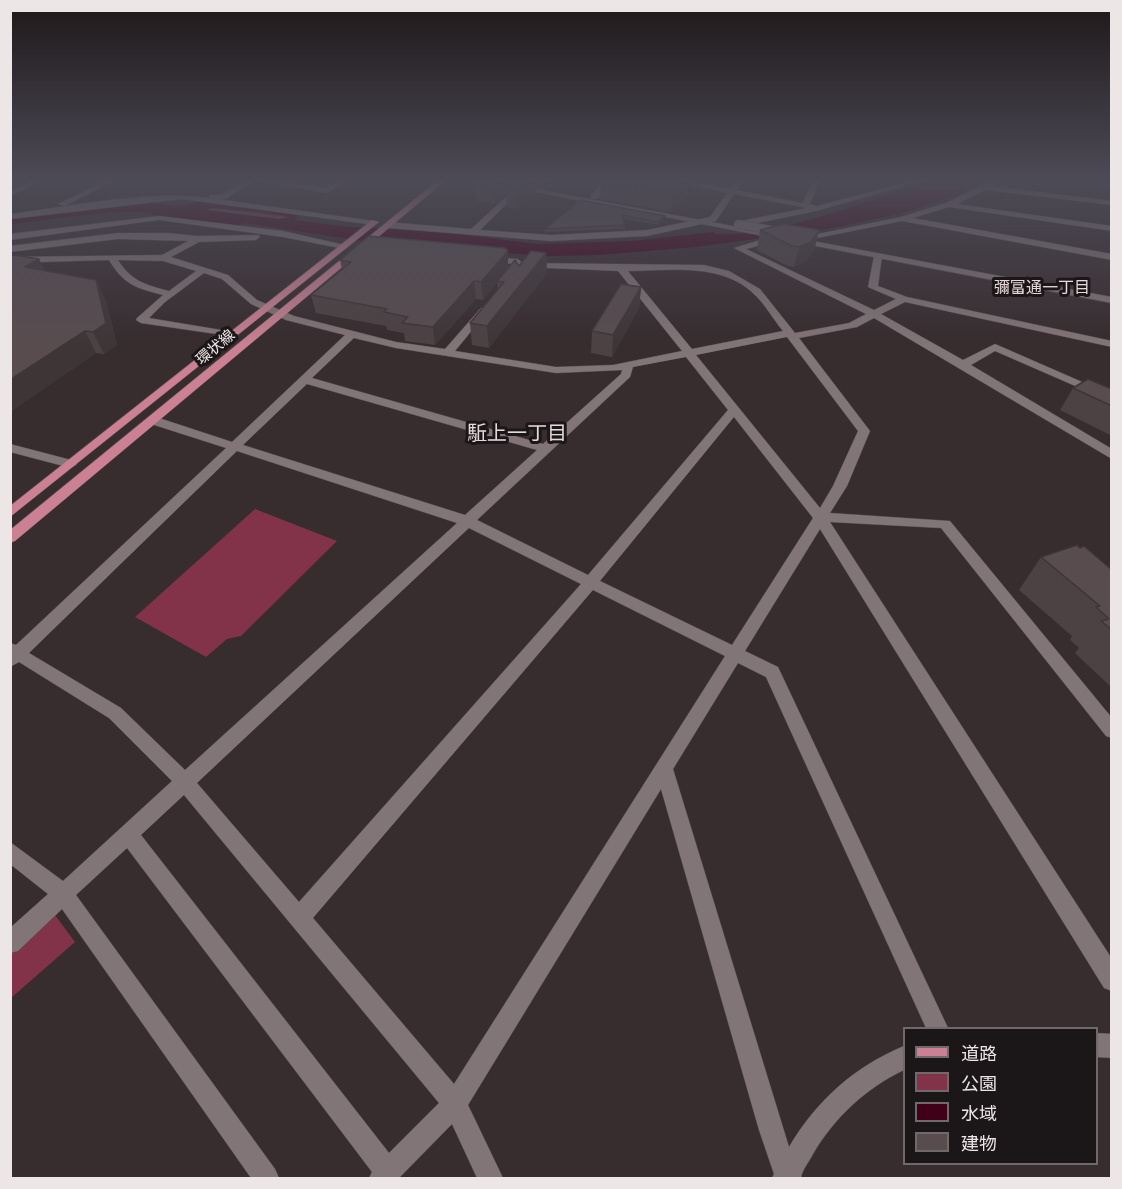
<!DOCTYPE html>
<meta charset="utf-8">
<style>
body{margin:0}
#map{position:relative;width:1122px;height:1189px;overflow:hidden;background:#372c2e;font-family:"Archivo Narrow","Noto Sans JP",sans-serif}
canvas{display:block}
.frame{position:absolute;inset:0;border:12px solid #ede6e7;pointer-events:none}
.legend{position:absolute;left:903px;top:1027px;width:195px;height:138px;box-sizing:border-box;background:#1b1617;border:2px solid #6f696a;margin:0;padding:8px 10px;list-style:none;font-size:18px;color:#ede6e7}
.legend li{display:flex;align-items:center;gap:12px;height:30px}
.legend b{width:30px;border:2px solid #6f696a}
</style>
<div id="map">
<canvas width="1122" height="1189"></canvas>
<div class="frame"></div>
<ul class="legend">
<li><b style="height:8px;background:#cb8193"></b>道路</li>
<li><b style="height:16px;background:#823249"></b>公園</li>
<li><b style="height:16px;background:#3f0018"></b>水域</li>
<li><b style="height:16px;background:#584c4e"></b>建物</li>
</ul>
</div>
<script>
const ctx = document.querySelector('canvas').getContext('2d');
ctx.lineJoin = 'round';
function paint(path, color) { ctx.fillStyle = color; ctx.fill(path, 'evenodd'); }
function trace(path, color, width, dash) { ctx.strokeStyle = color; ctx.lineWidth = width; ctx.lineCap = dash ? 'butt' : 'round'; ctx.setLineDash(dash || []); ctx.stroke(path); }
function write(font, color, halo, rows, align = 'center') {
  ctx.font = font + ' "Archivo Narrow","Noto Sans JP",sans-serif'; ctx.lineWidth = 6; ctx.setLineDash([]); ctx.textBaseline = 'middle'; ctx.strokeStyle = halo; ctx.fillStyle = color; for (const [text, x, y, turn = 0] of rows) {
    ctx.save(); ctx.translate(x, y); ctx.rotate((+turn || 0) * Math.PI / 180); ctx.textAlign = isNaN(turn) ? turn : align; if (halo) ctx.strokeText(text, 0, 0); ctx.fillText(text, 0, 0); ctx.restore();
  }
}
paint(new Path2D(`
 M211,208l78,9 -10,2 -73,-9z
 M255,509l82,32 -96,95 -14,3 -21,18 -71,-40z
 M52,911l23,31 -64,56v-47z`), '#823249');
paint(new Path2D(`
 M928,181h54l-27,15 -56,18 -71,15 -132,18 -96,8 -52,1 -166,-12 -137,-21 -5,1 2,2 -84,-9c-13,-14 -123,5 -147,7v-5l106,-14 33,-2 32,3 17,-4 100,12 -5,6 56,7 78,3 108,14 95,-3 83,-9 1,2c59,4 155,-34 213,-53zM211,208l52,4 26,5 -10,2 -73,-9z`), '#3f0018');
const street = new Path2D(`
 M33,181h10l-33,15v-5z
 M105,181h9l-49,25 -7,-2z
 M245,181h9l-28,18h-9l157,22 4,2 -4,2 -192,-26 -172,20v-5c64,-8 136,-24 200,-16v-3h11z
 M257,181h17l52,7 12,-7h9l-20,12z
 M604,181h8l-15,18h-6v-4z
 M671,181h15l44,8 5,-8h8l-6,9 66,13 9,-22h8l-10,23 7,2 94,-25h12l-107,30 -78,16 -3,-1v-4l72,-14 -73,-14 -18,27 -69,15 -96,5 -163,-13 -4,-3 4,-3 83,7 48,-44h3v4l-42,41 71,5 96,-5 63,-13 17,-24z
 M991,181h9l-8,5 120,15v4l-127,-15 -28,14 155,22v5l-163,-24 -36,11 199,36v6l-210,-39 -95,19 -4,-3 98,-20 45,-14z
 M159,216l124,15 66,15 -4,3 -62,-12 -124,-17 -149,20v-6z
 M118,233h50l29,3 62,-1 1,2 -4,3 -57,2 -28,15 57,18 29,25 37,16 102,26 49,7 36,-41h6v4l-32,39 101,16 57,-2 69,-14 -64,-80 -94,-4 -14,14 -5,-3 10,-14 -27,-2 -4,-3 1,-2 33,2 6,6 4,-2 176,2 25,6 31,18 35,44 54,-10 17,-9 -132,-66 43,-13 4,3 -1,2 -34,9 128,61 22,-11 -28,-12 6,-31 4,-3 4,3 -4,30 29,11 205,44v6l-207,-45 -24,12 82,46 32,-16 117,51v7l-117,-51 -24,14 141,84v10l-238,-141 -17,9 -58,11 71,93 -23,55 -17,27 120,8 162,197v20l-6,-2 -165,-208 -111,-6 282,437v32l-8,-3 -284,-459 -75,122 33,16 170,361h-22l-160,-351 -28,-14 -65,106 116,378c28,-47 65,-80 115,-101v24c-38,18 -70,48 -91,84 -4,8 -11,16 -12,24h-29l2,-4 -15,-44 -98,-341 -193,316 35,73h-26l-25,-54 -53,54h-30l3,-6 -245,-324 -51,47 199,274 4,9h-28l-189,-269 -44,42 -8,2v-25l38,-34 -38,-30v-22l53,39 109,-100 -63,-63 -90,-56 -9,5v-24l6,2 210,-197 -78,-25v-6h8l76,25 113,-107 -59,-15 -35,-16 -29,-25 -18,-6 -39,29 -16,16 84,14 5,3 -1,2 -96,-14 -5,-3 1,-2 26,-23c-27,-7 -39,-10 -54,-35l-99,3v-6l152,-2 26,-14 -70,-2 -108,13v-6zM118,260l45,1 33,10 -27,20c-23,-6 -38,-10 -51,-31zM628,271c41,0 93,-9 126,23 11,10 19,25 29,37l-91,18zM787,337l71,94 -25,55 -13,22 -124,-153zM354,338l42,10 160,25 66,-3 -1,4 -78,70 -231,-66zM686,357l42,53 -140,165 -111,-55 153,-143 3,-10zM307,384l230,66 -72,65 -222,-70zM734,417l79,101 -81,127 -132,-64zM237,451l220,72 -272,247 -64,-62 -92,-55zM469,528l112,56 -282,318 -102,-119zM593,590l132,66 -271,428 -141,-166zM184,795l255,308 -50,50 -248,-318z
 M10,444l65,17 2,3 -6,4 -61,-16z
 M1096,1033l16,1v24l-16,-1z`);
const secondary = new Path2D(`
 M478,181h15l619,116v6z`);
const primary = new Path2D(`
 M437,181h8l-430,360 -5,2v-13z
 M372,220l7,2 -369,295v-11z`);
trace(street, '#544b4c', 1);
trace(secondary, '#544b4c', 1);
trace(primary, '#544b4c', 1);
paint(street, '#827577');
paint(secondary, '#827577');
paint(primary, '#cb8193');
const secondaryBridge = new Path2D(`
 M738,224l44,8`);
trace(secondaryBridge, '#544b4c', 9, []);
trace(secondaryBridge, '#827577', 8);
paint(new Path2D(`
 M475,181h78l-9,7 -8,-1v7l-20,15 -9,-2 -1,-13 -12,10 -18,-3z
 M601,181h88l-2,15 -16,16 -71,-13z
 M580,200l84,19 -6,6 -35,-6 2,6v4l-80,3v-3z
 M760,230h59l-5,20 -8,12 -12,5 -6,-1 -31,-16z
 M508,251v17l11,-2 27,-13 1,20 -58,75 -17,-3 -2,-22 28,-32 -1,-9 -14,18 -7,-1 -41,46 -30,-4 -1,-8 -17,-3 -1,-4 -70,-13 -5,-18 31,-26 -2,-9z
 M10,256l29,3 6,12 51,9 10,21 11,44 -13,9 -8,-1 -86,59z
 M641,287l-2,21 -27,49 -21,-4 1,-22z
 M1073,388l39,1v47l-52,-26z
 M1041,557l71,13v118l-37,-35 4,-5 -9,-8 2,-4 -53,-46z`), '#4c4143');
paint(new Path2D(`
 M493,181h17l1,8 -5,-1v6l-12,10z
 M528,181h8v13l-20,15 -1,-19z
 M544,181h9l-9,7z
 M685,181h4l-2,15 -16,16 2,-20z
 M665,216l-1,3 -6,6v-3z
 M819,230l-5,20 -8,12 -12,5 5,-20z
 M508,251v17l-25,32 -2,-18z
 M546,253l1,20 -58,75 -2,-22z
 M39,259l11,21 -25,-13z
 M96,280l10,21 11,44 -13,9 -11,-22z
 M474,281l2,18 -41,46 -2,-18z
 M641,287l-2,21 -27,49 1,-22z
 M85,331l11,22 -86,59v-32z`), '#3e3537');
const building = new Path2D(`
 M513,181h15l-13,9 -9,-2z
 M612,181h73l-12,11z
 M580,200l85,16 -7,6 -36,-7 3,10 -80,4z
 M784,224l35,6 -8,12 -12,5 -7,-1 -32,-16z
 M369,236l136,12 3,3 -27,31 -7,-1 -41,46 -31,-4 6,-6 -24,-5 3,-3 -76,-14 40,-33 -11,-2z
 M531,251l15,2 -59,73 -17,-3 34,-41 -7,-1 18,-21 4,6z
 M14,255l25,4 -14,8 71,13 10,43 -13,9 -8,-1 -75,49v-124z
 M621,284l20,3 -28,48 -21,-4z
 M1088,379l24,10v17l-39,-18z
 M1077,545l3,3 4,-2 28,24v60l-11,-9 8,-2 -13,-12 4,-1 -59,-49z`);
paint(building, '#584c4e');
trace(building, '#3e3537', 1.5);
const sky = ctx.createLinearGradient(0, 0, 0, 347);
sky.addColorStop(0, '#1e1819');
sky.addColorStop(0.52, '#4d4b57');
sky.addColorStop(1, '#4d4b5700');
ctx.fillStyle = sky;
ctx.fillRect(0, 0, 1122, 347);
write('15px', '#ede6e7', '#1b1617', [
 ["環状線",216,348,-40]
]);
write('16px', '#e6d8db', '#1b1617', [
 ["彌富通一丁目",1042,289]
]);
write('20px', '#e6d8db', '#1b1617', [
 ["駈上一丁目",517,435]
]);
</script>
